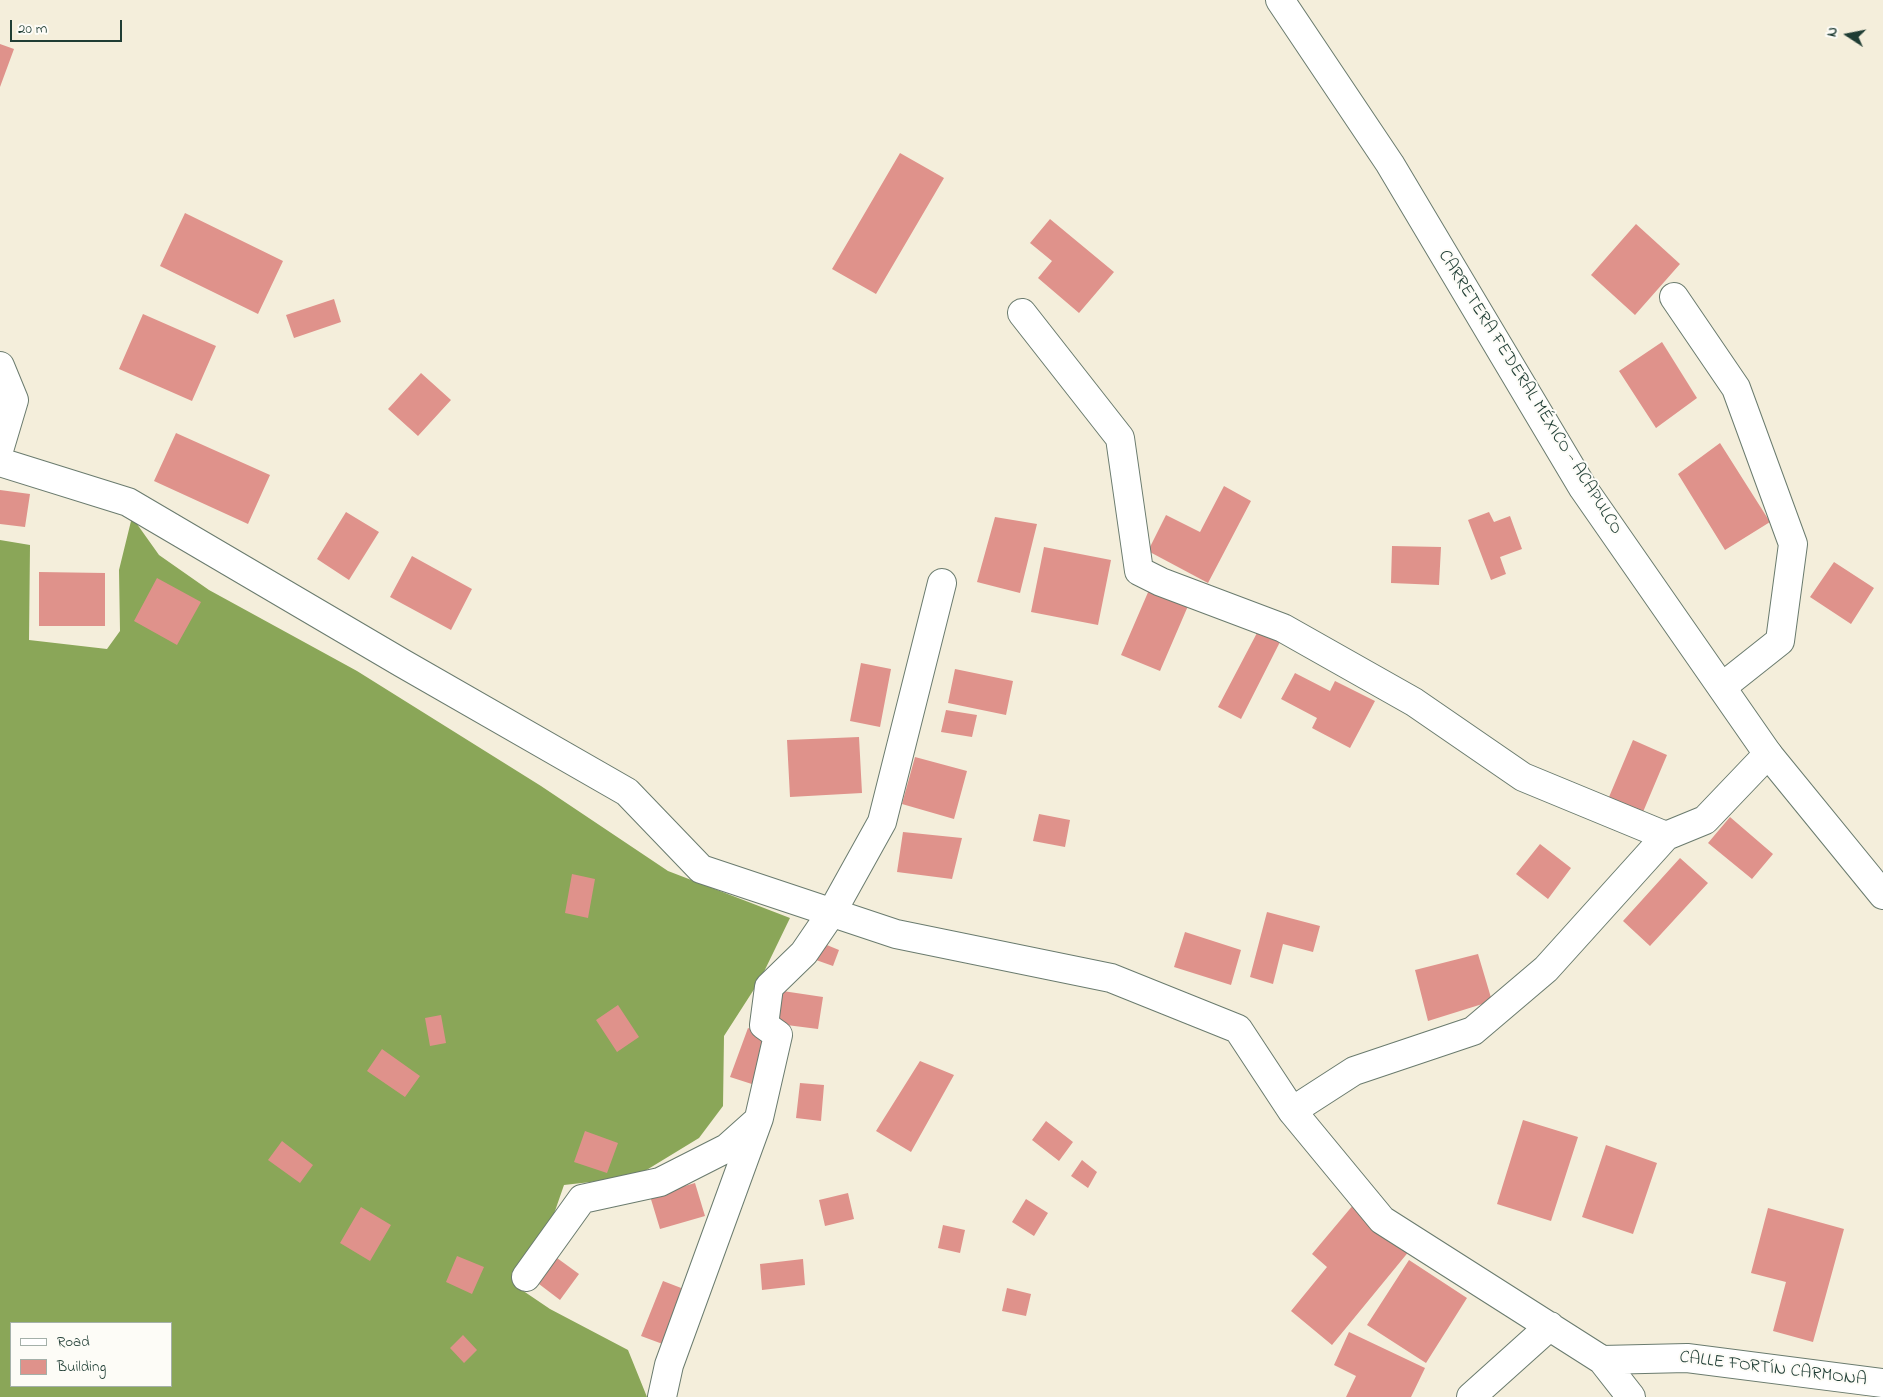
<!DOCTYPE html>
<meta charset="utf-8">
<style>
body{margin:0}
#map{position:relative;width:1883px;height:1397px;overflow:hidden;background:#f4eedb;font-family:"Indie Flower",sans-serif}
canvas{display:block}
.legend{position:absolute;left:10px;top:1322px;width:162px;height:65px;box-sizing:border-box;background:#fdfcf7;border:1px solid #a4b0a9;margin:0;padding:6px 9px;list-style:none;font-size:15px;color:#1f3d34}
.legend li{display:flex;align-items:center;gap:10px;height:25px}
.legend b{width:25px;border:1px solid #a4b0a9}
.north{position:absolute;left:1823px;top:10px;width:50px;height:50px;-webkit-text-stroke:4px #fdfcf7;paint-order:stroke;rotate:281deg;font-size:14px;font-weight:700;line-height:20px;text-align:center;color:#1f3d34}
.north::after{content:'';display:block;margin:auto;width:18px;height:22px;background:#1f3d34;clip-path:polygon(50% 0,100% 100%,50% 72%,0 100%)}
.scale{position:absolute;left:10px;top:20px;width:112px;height:22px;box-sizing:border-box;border:2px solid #1f3d34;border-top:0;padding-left:6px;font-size:15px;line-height:18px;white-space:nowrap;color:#1f3d34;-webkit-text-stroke:4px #fdfcf7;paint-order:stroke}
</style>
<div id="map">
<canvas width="1883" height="1397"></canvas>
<ul class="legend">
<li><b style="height:6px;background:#fff"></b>Road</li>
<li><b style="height:14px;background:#df928b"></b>Building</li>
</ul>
<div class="north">N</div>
<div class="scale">20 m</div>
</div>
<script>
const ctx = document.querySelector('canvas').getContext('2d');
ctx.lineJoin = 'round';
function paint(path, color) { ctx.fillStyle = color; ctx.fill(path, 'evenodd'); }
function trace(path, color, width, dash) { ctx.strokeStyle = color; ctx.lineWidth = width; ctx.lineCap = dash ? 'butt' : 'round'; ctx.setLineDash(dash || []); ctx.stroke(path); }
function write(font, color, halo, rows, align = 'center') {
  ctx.font = font + ' "Indie Flower",sans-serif'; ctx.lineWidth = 4; ctx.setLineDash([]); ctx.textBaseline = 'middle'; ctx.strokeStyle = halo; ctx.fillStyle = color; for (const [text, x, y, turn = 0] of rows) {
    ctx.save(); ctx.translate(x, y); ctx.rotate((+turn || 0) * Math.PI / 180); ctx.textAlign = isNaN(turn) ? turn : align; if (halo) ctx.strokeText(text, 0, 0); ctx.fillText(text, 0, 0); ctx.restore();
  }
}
paint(new Path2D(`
 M132,517l27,38 50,35 148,81 184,115 127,85 122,47 -30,62 -36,56 -1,70 -24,32 -64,39 -71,8 -17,49 -34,50 37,25 78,41 19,47h-647v-857l30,5 -1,95 78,9 13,-18 -1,-61zM11,1323h160v63h-160z`), '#8aa658');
paint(new Path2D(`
 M0,44l14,5 -14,38z
 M900,153l44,25 -68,116 -44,-25z
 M185,213l98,48 -25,53 -98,-48z
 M1050,219l64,53 -35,41 -41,-35 14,-17 -22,-18z
 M1636,224l44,40 -45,51 -44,-40z
 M334,299l7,23 -47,16 -8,-23z
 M143,314l73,32 -24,55 -73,-32z
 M1662,342l35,56 -41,30 -37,-57z
 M421,373l30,27 -33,36 -30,-27z
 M176,433l94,42 -22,49 -94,-43z
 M1720,443l50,79 -45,28 -47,-76z
 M1224,486l27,15 -43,82 -60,-32 18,-36 34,17z
 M0,490l30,4 -5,33 -25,-3z
 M346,512l33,20 -30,48 -32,-21z
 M1489,512l5,10 16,-6 12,33 -22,8 6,17 -15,6 -23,-60z
 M995,517l42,7 -17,69 -43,-11z
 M1392,546l49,1 -2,38 -48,-2z
 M1044,547l67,13 -13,65 -67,-13z
 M412,556l60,33 -21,41 -61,-33z
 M1834,562l40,26 -23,36 -41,-27z
 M39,572l66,1v53h-66z
 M157,578l44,24 -24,43 -43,-24z
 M1149,590l39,16 -28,65 -39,-16z
 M1258,631l22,11 -39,77 -23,-12z
 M861,663l30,6 -11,58 -30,-6z
 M955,669l58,12 -7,34 -58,-12z
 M1295,673l35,18 5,-10 40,20 -25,47 -38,-20 5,-10 -36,-19z
 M946,710l31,5 -5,22 -31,-5z
 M859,737l3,56 -72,4 -3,-57z
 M1633,740l34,15 -24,57 -34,-15z
 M915,757l52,14 -13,48 -52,-15z
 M1039,814l31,6 -5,27 -32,-6z
 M1730,817l43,37 -21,25 -44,-36z
 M903,832l59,6 -10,41 -55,-7z
 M1540,844l31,24 -23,31 -32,-25z
 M1680,858l28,25 -58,63 -27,-25z
 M572,874l23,5 -7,39 -23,-5z
 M1267,912l53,14 -7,26 -30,-8 -10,40 -23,-7z
 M1185,932l56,18 -10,35 -57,-18z
 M822,943l17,7 -6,16 -17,-6z
 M1478,954l14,47 -64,20 -13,-51z
 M776,990l47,7 -5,32 -47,-6z
 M618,1005l21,32 -22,15 -21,-32z
 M441,1015l5,28 -16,3 -5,-28z
 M748,1028l27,10 -17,48 -28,-9z
 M382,1049l38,27 -15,21 -38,-26z
 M920,1061l34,14 -43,77 -35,-21z
 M800,1083l24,2 -3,36 -25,-3z
 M1523,1120l55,17 -27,84 -54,-17z
 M1046,1121l27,21 -14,19 -27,-21z
 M585,1131l33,12 -11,30 -33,-11z
 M282,1141l31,24 -13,18 -32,-23z
 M1606,1145l51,18 -24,71 -51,-17z
 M1082,1160l15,12 -9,16 -17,-12z
 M695,1183l10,33 -45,13 -10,-33z
 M848,1193l6,26 -29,7 -6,-26z
 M1026,1199l22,14 -14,23 -22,-14z
 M1354,1204l56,46 -78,95 -41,-34 36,-44 -15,-13z
 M361,1207l30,18 -21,36 -30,-18z
 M1768,1208l76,21 -31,113 -40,-11 13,-49 -35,-9z
 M943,1225l22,5 -5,23 -22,-5z
 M457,1256l27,11 -12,27 -26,-12z
 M557,1258l22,16 -19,26 -21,-16z
 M803,1259l2,26 -43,5 -2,-26z
 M1409,1260l58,38 -41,65 -59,-38z
 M663,1281l26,10 -21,55 -27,-10z
 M1007,1288l24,6 -5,22 -24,-5z
 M1349,1332l76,36 -14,29h-65l10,-21 -22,-11z
 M463,1335l14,15 -13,13 -14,-15z`), '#df928b');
const street = new Path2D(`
 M1674,297l62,91 57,156 -13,97 -58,46
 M1022,313l98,125 19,133 22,11 122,46 131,74 109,75 143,59
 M0,366l14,34 -14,47
 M0,462l128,40 274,161 225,129 74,77 195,65 215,44 127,51 54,82 90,109 220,140 29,37
 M1292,1111l62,-40 119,-40 73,-62 120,-133 39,-16 63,-66
 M526,1277l56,-78 78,-17 67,-34 28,-25
 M1602,1360l85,-2 196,25
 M662,1397l7,-32 90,-247 19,-83 -14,-10 5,-38 35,-34 28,-41 50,-90 60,-239
 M1471,1397l79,-71`);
const primary = new Path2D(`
 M1280,0l110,164 193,324 185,266 115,141`);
trace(street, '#6a7b6e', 30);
trace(primary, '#6a7b6e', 30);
trace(street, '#fff', 28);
trace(primary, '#fff', 28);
write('18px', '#1f3d34', '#fdfcf7', [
 ["CARRETERA FEDERAL MÉXICO - ACAPULCO",1529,393,58],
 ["CALLE FORTÍN CARMONA",1773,1370,7]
]);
</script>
